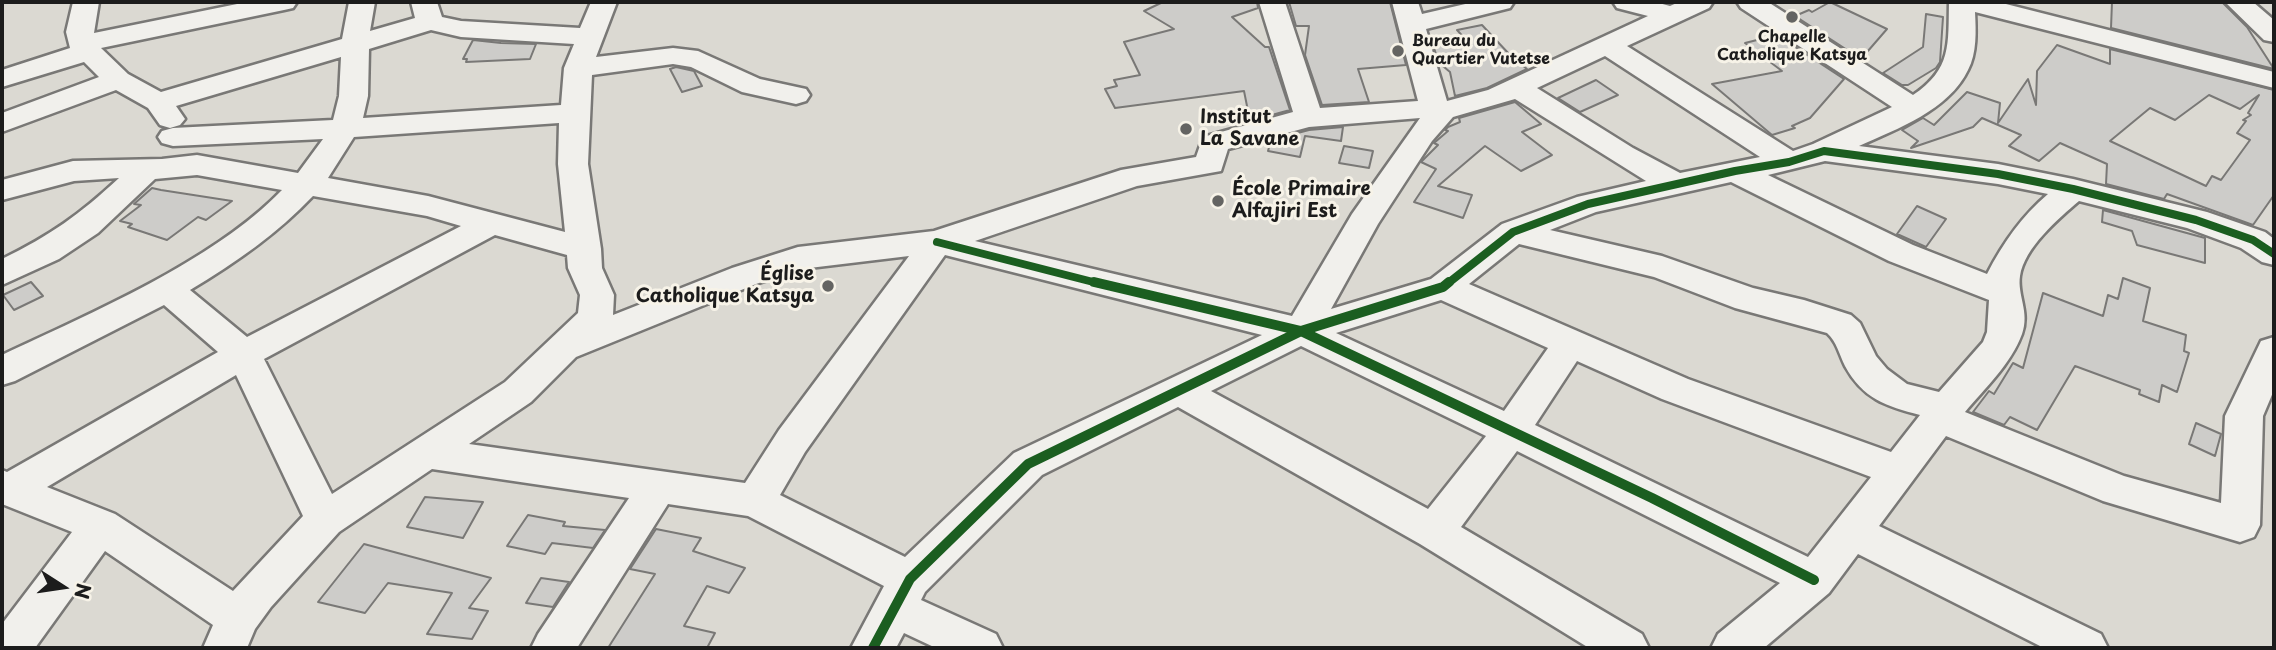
<!DOCTYPE html>
<meta charset="utf-8">
<style>
body{margin:0}
#map{position:relative;width:2276px;height:650px;overflow:hidden;background:#eae9e4;font-family:"Playpen Sans",sans-serif}
canvas{display:block}
.frame{position:absolute;inset:0;border:4px solid #1c1c1c;pointer-events:none}
.north{position:absolute;left:28px;top:552px;width:70px;height:70px;-webkit-text-stroke:5px #f7f3e8;paint-order:stroke;rotate:102deg;font-size:19px;font-weight:700;line-height:28px;text-align:center;color:#1c1c1c}
.north::after{content:'';display:block;margin:auto;width:24px;height:32px;background:#1c1c1c;clip-path:polygon(50% 0,100% 100%,50% 72%,0 100%)}
</style>
<div id="map">
<canvas width="2276" height="650"></canvas>
<div class="frame"></div>
<div class="north">N</div>
</div>
<script>
const ctx = document.querySelector('canvas').getContext('2d');
ctx.lineJoin = 'round';
function paint(path, color) { ctx.fillStyle = color; ctx.fill(path, 'evenodd'); }
function trace(path, color, width, dash) { ctx.strokeStyle = color; ctx.lineWidth = width; ctx.lineCap = dash ? 'butt' : 'round'; ctx.setLineDash(dash || []); ctx.stroke(path); }
function write(font, color, halo, rows, align = 'center') {
  ctx.font = font + ' "Playpen Sans",sans-serif'; ctx.lineWidth = 6; ctx.setLineDash([]); ctx.textBaseline = 'middle'; ctx.strokeStyle = halo; ctx.fillStyle = color; for (const [text, x, y, turn = 0] of rows) {
    ctx.save(); ctx.translate(x, y); ctx.rotate((+turn || 0) * Math.PI / 180); ctx.textAlign = isNaN(turn) ? turn : align; if (halo) ctx.strokeText(text, 0, 0); ctx.fillText(text, 0, 0); ctx.restore();
  }
}
paint(new Path2D(`
 M2,2h2272v646h-2272z`), '#dbd9d2');
const building = new Path2D(`
 M1163,2h94l1,6 -26,9 33,30h4l21,63 -40,11 -6,-30 -129,17 -10,-19 12,-3 -3,-6 26,-5 -16,-33 50,-13 -30,-18z
 M1289,2h101l16,63 -48,4 11,33 -47,3 -17,-50 4,-29h-13z
 M1830,2l57,27 -26,30 -66,-43 14,-6 3,2z
 M2112,2l111,1 24,24 27,42 -163,-41z
 M1926,14l17,3 -3,45 -4,6 -28,17h-6l-19,-12 40,-26z
 M1482,25l28,30 17,14 -40,19 -32,8 -5,-24 -12,-10 -6,-22 35,1 -10,-11z
 M1777,35l67,44 -34,39 -18,8 3,2 -23,7 -60,-51 70,-13 -37,-28z
 M473,40l28,3 35,1 -6,15 -64,3 1,-3h-4z
 M2057,45l53,19v-15l164,41v105l-21,30 -86,-31 -3,5 -58,-15 1,-20 -47,-21 -21,18 -30,-15 12,-11 -39,-17 -9,9 -62,21 7,-7 -16,-11 21,-12 11,7 33,-33 33,11 -2,20 30,-44 8,26 1,-34zM2209,95l31,14 19,-14 -11,18 3,2 -8,5 3,1 -9,12 13,7 -29,40 -9,-4 -6,10 -96,-45 40,-33 25,12z
 M676,67l18,4 8,15 -20,6 -12,-23z
 M1596,80l22,15 -38,17 -22,-14z
 M1515,102l26,22 -19,8 30,23 -31,16 -36,-25 -47,40 34,9 -9,23 -49,-16 22,-33 -15,-7 17,-17 -4,-2 14,-12 -3,-1 3,-3 12,-5 -1,-4z
 M1343,127l-2,14 -36,-5 -5,21 -32,-6 3,-11 38,-10z
 M1344,146l29,5 -4,17 -30,-5z
 M152,188l9,2 71,11 -26,19 -8,-3 -31,23 -39,-13 4,-3 -12,-3 21,-16 -7,-1z
 M1917,206l29,13 -20,28 -29,-13z
 M2103,210l102,28v25l-68,-18 -5,-14 -30,-9z
 M2123,278l27,10 -7,33 43,14 -2,16 5,2 -12,39 -15,-7 -3,17 -20,-8 1,-4 -65,-24 -38,64 -27,-13 -6,8 -31,-13 16,-21 5,3 19,-31 10,5 20,-75 60,23 5,-21 10,4z
 M31,282l12,14 -29,14 -11,-15z
 M2196,423l25,11 -6,22 -26,-12z
 M425,497l58,5 -20,36 -56,-11z
 M528,515l37,7 -2,4 42,4 -12,18 -41,-5 -7,11 -38,-8z
 M656,529l45,9 -8,13 52,17 -16,25 -22,-7 -23,40 31,7 -8,15h-99l47,-74 -25,-5z
 M364,544l127,34 -22,30 19,3 -16,28 -45,-5 25,-41 -64,-10 -23,30 -47,-11z
 M541,578l28,4 -16,25 -27,-4z`);
paint(building, '#cdccc9');
trace(building, '#797876', 2);
const minor = new Path2D(`
 M73,2h26l-5,31 153,-31h50l-4,6 -9,2 -183,38 27,26 33,18 181,-53 7,-37h26l-5,29 45,-13 -4,-16h26l5,15 19,4 119,7 11,-26h26l-21,55 77,-9 25,3 62,28 46,10 4,6 -4,6 -10,3 -54,-12 -51,-25 -18,-3 -81,11 -4,89 13,85 1,19 12,27 -1,20 119,-47 66,-21 136,-16 187,-61 75,-13 7,-20 90,-25 -34,-110h26l35,106 98,-7 -26,-99h26l4,12 52,-12h40l-4,6 -84,21 21,72 41,-11 160,-74 -31,-8 -4,-6h42l15,4 9,-4h34l-4,6 -82,38 166,105 20,-7 79,-37 -151,-99 -4,-6h31l145,93c39,-26 35,-51 36,-93h49l276,70v16l-299,-76c1,19 2,41 -7,58 -19,40 -71,59 -109,76l139,18 75,15 134,33 58,20 9,7v26l-12,-3 -21,-14 -54,-20 -108,-27c-20,17 -55,47 -59,75 -3,19 10,36 2,58 -11,30 -37,54 -57,78l159,64 97,27 4,-87 36,-75 13,-4v53l-11,26 -3,109 -6,12 -14,5 -137,-41 -157,-65 -67,90 222,108 7,14h-64l-186,-94 -29,39 -65,55h-53l7,-14 62,-51 -263,-132 -56,76 181,107 7,14h-60l-169,-104 -242,-137 -136,68 -117,117 -4,8 75,34 7,14h-67l-32,-15 -8,15h-45l33,-62 -136,-70 -80,-12 -91,144h-46l7,-14 91,-136 -197,-29 -93,63 -68,75 -16,22 -8,19h-44l10,-23 -108,-74 -70,97h-33v-24l70,-92 -70,-28v-34l5,2 211,-120 -54,-47 -149,76 -13,4v-30c89,-42 212,-94 280,-165l-85,-15 -42,4 -57,54 -39,26 -57,26v-26c49,-24 77,-44 117,-81l-45,3 -72,19v-20l71,-19 89,-2 35,-4 101,18 25,-34 -150,7 -11,-3 -4,-6 4,-6 11,-3 160,-8 6,-24 2,-39 -165,49 9,13 -5,6 -10,3 -10,-3 -12,-17 -32,-18 -114,42v-19l97,-36 -15,-15 -82,25v-17l68,-22 -4,-16zM431,30l30,7 113,7 -10,24 -3,37 -198,13 5,-22 1,-47zM1605,56l155,101 -80,16 -47,-25 -96,-60zM1515,99l131,82 -69,16 -75,27 -71,55 -100,30 47,-85 54,-83 21,-24zM1420,118l-68,96 -60,102 -317,-75 162,-55 84,-15 7,-22 81,-22zM559,123l-1,41 7,68 -137,-36 -100,-18 26,-41zM1825,161l173,23 50,10c-27,23 -45,49 -61,80l-74,-29 -145,-70zM1731,182l158,79 100,39 -2,32 -4,10 -44,50 -32,-8 -20,-15 -11,-13 -16,-33 -9,-8 -47,-15 -51,-12 -91,-32 -112,-26 46,-18zM313,196l114,20 34,10 -214,111 -57,-47c44,-26 88,-57 123,-94zM495,235l72,20 1,13 12,27 -2,18 -73,69 -173,112 -68,-135zM1519,244l135,33 81,31 92,25c10,9 12,21 18,33 18,33 41,40 75,49l-29,37 -203,-73 -219,-95zM945,255l317,80 -248,118 -109,104 -125,-62 25,-43zM909,256l-130,174 -34,53 -276,-39 62,-42 45,-45 180,-73 45,-15zM1441,300l107,48 -44,63 -168,-78zM1301,346l185,90 -58,73 -217,-118zM1577,361l85,38 209,78 -63,80 -273,-132zM236,375l67,141 -70,75 -118,-77 -68,-27z
 M2225,2h28l21,18v22l-10,-2z`);
trace(minor, '#797876', 5);
paint(minor, '#f1f0ec');
trace(new Path2D(`
 M937,242l164,42
 M1447,284l66,-52 75,-28 147,-33 54,-9 35,-11 174,23 75,15 123,31 57,20 21,14`), '#1b5e20', 8);
trace(new Path2D(`
 M1094,282l207,49 351,167 162,82
 M873,648l37,-69 118,-115 273,-133 142,-44 6,-5`), '#1b5e20', 10);
for (const [x, y, r, color] of [
 [1792,17,7,"#646462"],
 [1398,51,7,"#646462"],
 [1186,129,7,"#646462"],
 [1218,201,7,"#646462"],
 [828,286,7,"#646462"]
]) { const dot = new Path2D(); dot.arc(x, y, r, 0, 2 * Math.PI); ctx.fillStyle = color; ctx.fill(dot); trace(dot, '#f7f3e8', 2.5); }
write('bold 16px', '#1c1c1c', '#f7f3e8', [
 ["Chapelle",1792,38],
 ["Catholique Katsya",1792,56],
 ["Bureau du",1412,42,"left"],
 ["Quartier Vutetse",1412,60,"left"]
]);
write('bold 19px', '#1c1c1c', '#f7f3e8', [
 ["Institut",1200,118],
 ["La Savane",1200,140],
 ["École Primaire",1232,190],
 ["Alfajiri Est",1232,212],
 ["Église",814,275,"right"],
 ["Catholique Katsya",814,297,"right"]
], 'left');
</script>
